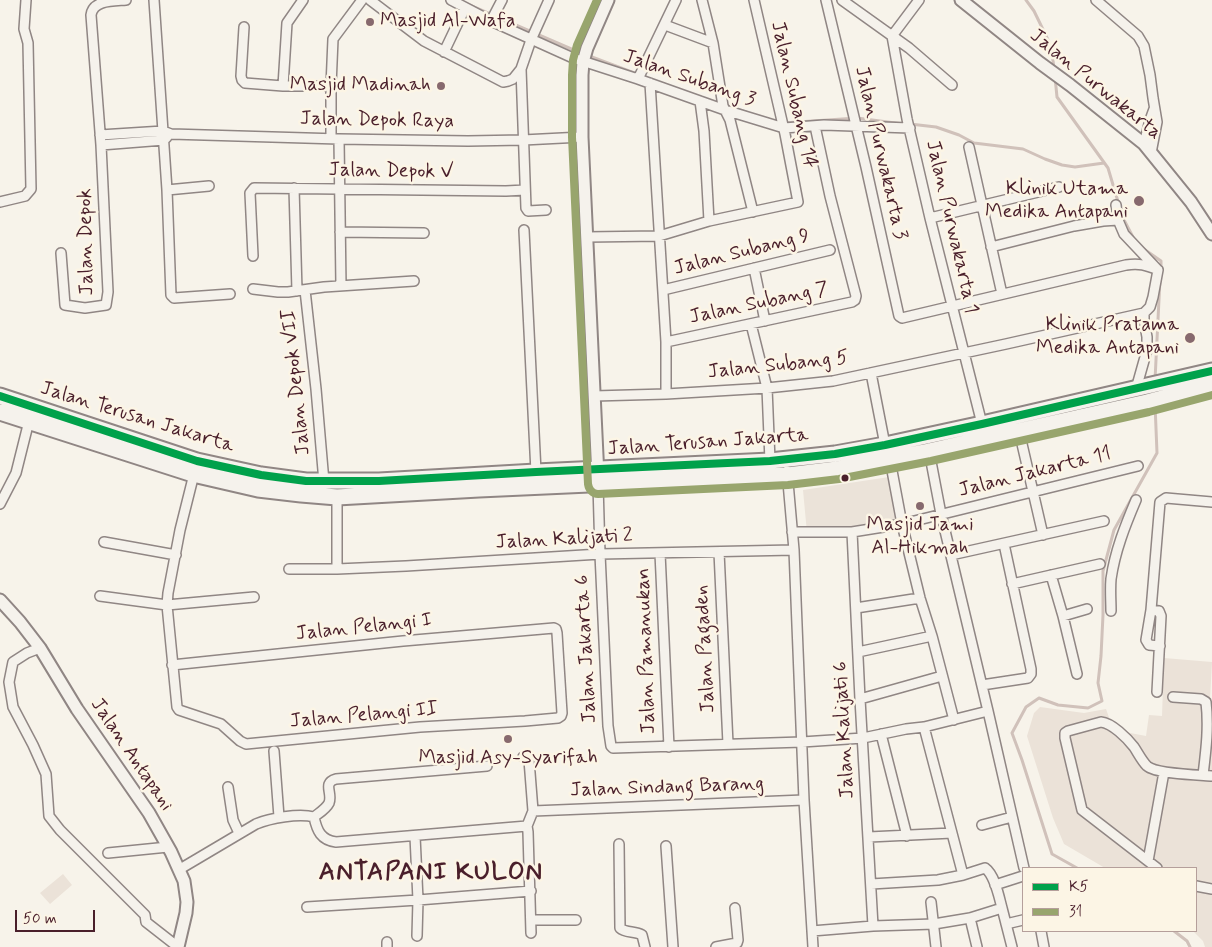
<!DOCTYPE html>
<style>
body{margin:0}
#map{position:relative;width:1212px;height:947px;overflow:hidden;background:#f7f3ea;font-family:Mynerve,sans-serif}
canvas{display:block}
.legend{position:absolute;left:1022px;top:867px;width:175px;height:65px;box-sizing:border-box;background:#fcf5e5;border:1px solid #b59f9b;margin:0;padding:6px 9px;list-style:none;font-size:15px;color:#4a1f2b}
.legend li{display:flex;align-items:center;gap:10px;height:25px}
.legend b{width:25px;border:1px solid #b59f9b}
.scale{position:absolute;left:15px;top:910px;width:80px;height:22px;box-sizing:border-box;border:2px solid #4a1f2b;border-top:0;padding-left:6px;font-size:15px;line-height:18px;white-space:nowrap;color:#4a1f2b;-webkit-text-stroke:4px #fcf5e5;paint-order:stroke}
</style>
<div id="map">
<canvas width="1212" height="947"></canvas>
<ul class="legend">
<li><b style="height:6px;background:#00a14b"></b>K5</li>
<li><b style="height:6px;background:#98a56d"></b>31</li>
</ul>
<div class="scale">50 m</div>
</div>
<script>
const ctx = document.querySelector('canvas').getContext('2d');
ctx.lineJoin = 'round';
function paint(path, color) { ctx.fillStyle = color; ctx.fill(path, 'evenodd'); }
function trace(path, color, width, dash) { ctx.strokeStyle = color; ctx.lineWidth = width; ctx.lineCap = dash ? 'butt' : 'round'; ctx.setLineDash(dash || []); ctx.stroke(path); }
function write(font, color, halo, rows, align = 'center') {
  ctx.font = font + ' Mynerve,sans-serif'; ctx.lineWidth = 5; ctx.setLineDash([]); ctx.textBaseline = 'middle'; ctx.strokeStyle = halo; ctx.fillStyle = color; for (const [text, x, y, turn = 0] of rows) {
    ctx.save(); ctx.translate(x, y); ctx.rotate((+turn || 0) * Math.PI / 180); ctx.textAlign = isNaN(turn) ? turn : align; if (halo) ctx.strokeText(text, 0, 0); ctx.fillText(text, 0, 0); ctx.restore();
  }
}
paint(new Path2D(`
 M889,477l9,42 -91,14 -4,-43z`), '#ebe3d9');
paint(new Path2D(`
 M1164,658l48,4 -2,37 2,15v233h-7l-2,-6 -10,-10h3v-63h-91l-41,-24 -11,-26 -26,-82 7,-23 6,-6 44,6 22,-4 5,14 14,9 21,4 3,-21 13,1z
 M63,874l9,11 -22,19 -10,-11z`), '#ebe2d8');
trace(new Path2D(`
 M1026,0l8,11 17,35 3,22
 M467,4l109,47 61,23
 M1055,77l2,20 51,71 11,37
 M725,105l21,7
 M783,123l74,-5 46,6
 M910,124l26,3 23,8 15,8 49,6 22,10 17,6 13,2 29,-4
 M1121,211l2,7 11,21
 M1141,247l20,14v10
 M1155,380l5,-101
 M1077,868l-25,-14 -30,-94 -10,-27 14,-26 13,-9 19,7 30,3 14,-7 -4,-18 3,-27 2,-41v-44l11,-41 43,-77 -2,-49
 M1174,931l13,10 3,6`), '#d0c1ba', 3);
const minor = new Path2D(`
 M154,0l13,190 4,105 3,3 56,-4
 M370,0l54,41 79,41 5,-1 5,-2 8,-10 10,-29 18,-40
 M451,0l40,21 82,37 65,21 87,31 59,18 40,-3 86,3
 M702,0l11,43 10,63 7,14 23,92
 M826,0l40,167 33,149 3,2 224,-53c13,-2 20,0 32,5l-5,27 -3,10 -6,6v7l3,17v13l-11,39
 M842,0l67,48 43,37
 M1096,0l42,36 6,10 6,29 3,23 4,24 -6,31
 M491,21l11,-21
 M665,25l48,18
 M244,27l-3,49 1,4 3,3 38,3h48
 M892,36l15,83 23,99 52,206
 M892,36l27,-36
 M444,52l21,-44
 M521,69l5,139 2,3 18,-1
 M638,79l38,-79
 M650,83l16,259v52
 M283,86l4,-63 16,-23
 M700,101l4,30 5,90
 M100,135l63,-4 8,3 168,5 129,2 55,-1 59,-3
 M331,138v-52l2,-47 29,-39
 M339,139l2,147
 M1144,144l6,-24 4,-11
 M101,145l63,-5 3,-3
 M969,147l33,147
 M294,188l3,103
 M167,190l42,-4
 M0,202l25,-6 6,-7 -3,-146 -4,-14 2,-29
 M1116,205l2,15 6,14 34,36
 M930,218l129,-31
 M524,230l12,242
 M340,232l84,1
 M587,237l72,-1 50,-15 89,-19 -13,-68 -31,-134
 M991,247l83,-21 29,-5 15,-1
 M61,253l4,52 20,3 21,-3 2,-13 -7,-147 -10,-130c2,-15 22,-14 35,-15
 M253,256l-3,-63 4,-5 252,3 19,-1
 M754,268l11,53
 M253,289l25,3h10l36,-5 90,-6
 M305,290l11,99 8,93
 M663,290l167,-40
 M751,324l16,64 3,73
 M666,342l186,-40 3,-2 1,-4 -26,-100 -15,-70
 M871,373l14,72
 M594,396l72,-2 101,-6 66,-7 173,-37 138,-31
 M1019,431l24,104
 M929,451l12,63 47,197 36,157
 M890,460l12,64 18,74 12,38 22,84
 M787,471l7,79 10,250 9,147
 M598,484l2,70 8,172 3,20 2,2 189,-6 61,-4 43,-9 18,-2 64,-16
 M0,504l16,-31 13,-52
 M792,532h60l50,-8 236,-58
 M852,532l8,167 13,227
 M104,542l72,13
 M719,552l9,192
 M660,553l9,194
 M951,555l153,-34
 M289,569h48l69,-3 194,-12 194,-4
 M337,569v-72
 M1051,575l12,41 14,58
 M1012,584l88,-20
 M100,596l67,9 87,-8
 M856,608l64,-10
 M1151,610l8,1 2,5 -4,76
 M1111,611c0,-10 -1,-21 0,-32 4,-28 14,-53 25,-79
 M1063,616l24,-7
 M1160,646l-11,-1 -3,-5 5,-30 9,-108 6,-4 46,4
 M40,648l-13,5 -14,9 -4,20 4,25 20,38 13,29 3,42 11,14 85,85 1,7 32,25
 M858,652l74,-16
 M172,665l231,-24 151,-13 2,1 1,4 5,80 -1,3 -3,2 -33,3 -105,6 -174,17 -6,-3 -19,-17 -42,-14 -2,-3 -10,-102 1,-12 12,-63 15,-60
 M982,685l46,-7 3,-4v-5l-27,-125
 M1173,697l28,2 5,3c3,25 0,48 -3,73
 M860,699l82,-23
 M924,727l39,148
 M881,734l26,102
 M274,751l5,66
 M523,757h5l1,3 4,51 -6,15
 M228,787l5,33 6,13
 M533,811l271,-11
 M314,817c3,14 7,23 22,25l191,-16
 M314,817c5,-4 12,-8 15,-14 4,-10 -7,-20 7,-24l151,-13
 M982,825l30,-8
 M527,826l1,6 3,101
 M415,836l3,64 -1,36
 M869,837l83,-4
 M619,844l1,84c5,5 15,3 22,7l3,12
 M666,846l7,101
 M108,853l60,-6
 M1148,861l16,-89
 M1157,868l-75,-58 -17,-72v-5l3,-2 33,-9c11,1 26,16 33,25 4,6 8,14 13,19 9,8 52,9 65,10
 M180,869l76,-45c14,-6 43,-11 58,-7
 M871,884l67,-4 25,-5 22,-7c10,7 14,29 17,40
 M995,885l28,-9
 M1196,886l16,3
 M931,902l5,45
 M307,907l111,-7 113,-9
 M970,918l7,29
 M532,920h44
 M1006,924l17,-4
 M812,931l61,-5 61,-2 36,-6 32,-10 10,39
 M1041,931l3,16
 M387,942v5
 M716,947l21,-4 1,-3 -3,-32`);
const tertiary = new Path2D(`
 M961,0l79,63 30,22 74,59 47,58 21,32
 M598,477l-16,-340v-62l1,-13 4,-14 21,-48
 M0,600l20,22 20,26 37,61 72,104 22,39 13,29 3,21 -1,11 -8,34`);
const primary = new Path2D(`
 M0,396l197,65 64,14 45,6h73l157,-9 234,-11 65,-7 50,-9 97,-21 230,-53
 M0,412l193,62 65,15 43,5 36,3 142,-8 309,-14 49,-6 92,-18 218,-49 65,-17`);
trace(minor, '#908684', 12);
trace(tertiary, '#908684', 15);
trace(primary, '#908684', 19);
trace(minor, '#f5f2ec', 9);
trace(tertiary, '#f5f2ec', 11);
trace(primary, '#f5f2ec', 15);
trace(new Path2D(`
 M0,396l197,65 64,14 45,6h73l157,-9 234,-11 65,-7 50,-9 97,-21 230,-53`), '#00a14b', 8);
trace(new Path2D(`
 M597,0l-20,45 -4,15 -1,15v62l16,347c1,6 5,10 10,10l190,-9 51,-6 92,-18 218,-49 63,-17`), '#98a56d', 8);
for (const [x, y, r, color] of [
 [370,22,5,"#87696e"],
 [441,86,5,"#87696e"],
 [1139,201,6,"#87696e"],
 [1190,338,6,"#87696e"],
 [845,478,4.5,"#4a1f2b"],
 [920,506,5,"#87696e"],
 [508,739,5,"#87696e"]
]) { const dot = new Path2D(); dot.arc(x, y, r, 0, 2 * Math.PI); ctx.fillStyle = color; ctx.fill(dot); trace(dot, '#fcf5e5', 2); }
write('20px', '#4a1f2b', '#fcf5e5', [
 ["Masjid Al-Wafa",380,22,"left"],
 ["Masjid Madinah",431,86],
 ["Klinik Utama",1128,190],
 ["Medika Antapani",1128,213],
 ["Klinik Pratama",1179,326],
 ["Medika Antapani",1179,349],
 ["Masjid Jami",920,526,"center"],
 ["Al-Hikmah",920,549,"center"],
 ["Masjid Asy-Syarifah",508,759,"center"]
], 'right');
write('20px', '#4a1f2b', '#fcf5e5', [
 ["Jalan Subang 3",689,79,19],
 ["Jalan Purwakarta",1095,85,39],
 ["Jalan Subang 14",793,95,77],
 ["Jalan Depok Raya",377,121,1],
 ["Jalan Purwakarta 3",880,153,77],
 ["Jalan Depok V",391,172,1],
 ["Jalan Purwakarta 1",951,227,77],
 ["Jalan Depok",87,242,-91],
 ["Jalan Subang 9",742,253,-14],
 ["Jalan Subang 7",759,304,-12],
 ["Jalan Subang 5",778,366,-6],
 ["Jalan Depok VII",297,382,-96],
 ["Jalan Terusan Jakarta",137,418,17],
 ["Jalan Terusan Jakarta",708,443,-4],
 ["Jalan Jakarta 11",1035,473,-14],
 ["Jalan Kalijati 2",564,540,-3],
 ["Jalan Pelangi I",364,628,-6],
 ["Jalan Jakarta 6",587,649,-93],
 ["Jalan Pagaden",706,649,-93],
 ["Jalan Pamanukan",647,651,-92],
 ["Jalan Pelangi II",364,716,-5],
 ["Jalan Kalijati 6",845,730,-93],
 ["Jalan Antapani",131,755,56],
 ["Jalan Sindang Barang",667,788,-2]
]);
ctx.letterSpacing = '1px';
write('bold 25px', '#4a1f2b', '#fcf5e5', [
 ["ANTAPANI KULON",431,874]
]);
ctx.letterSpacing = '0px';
</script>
